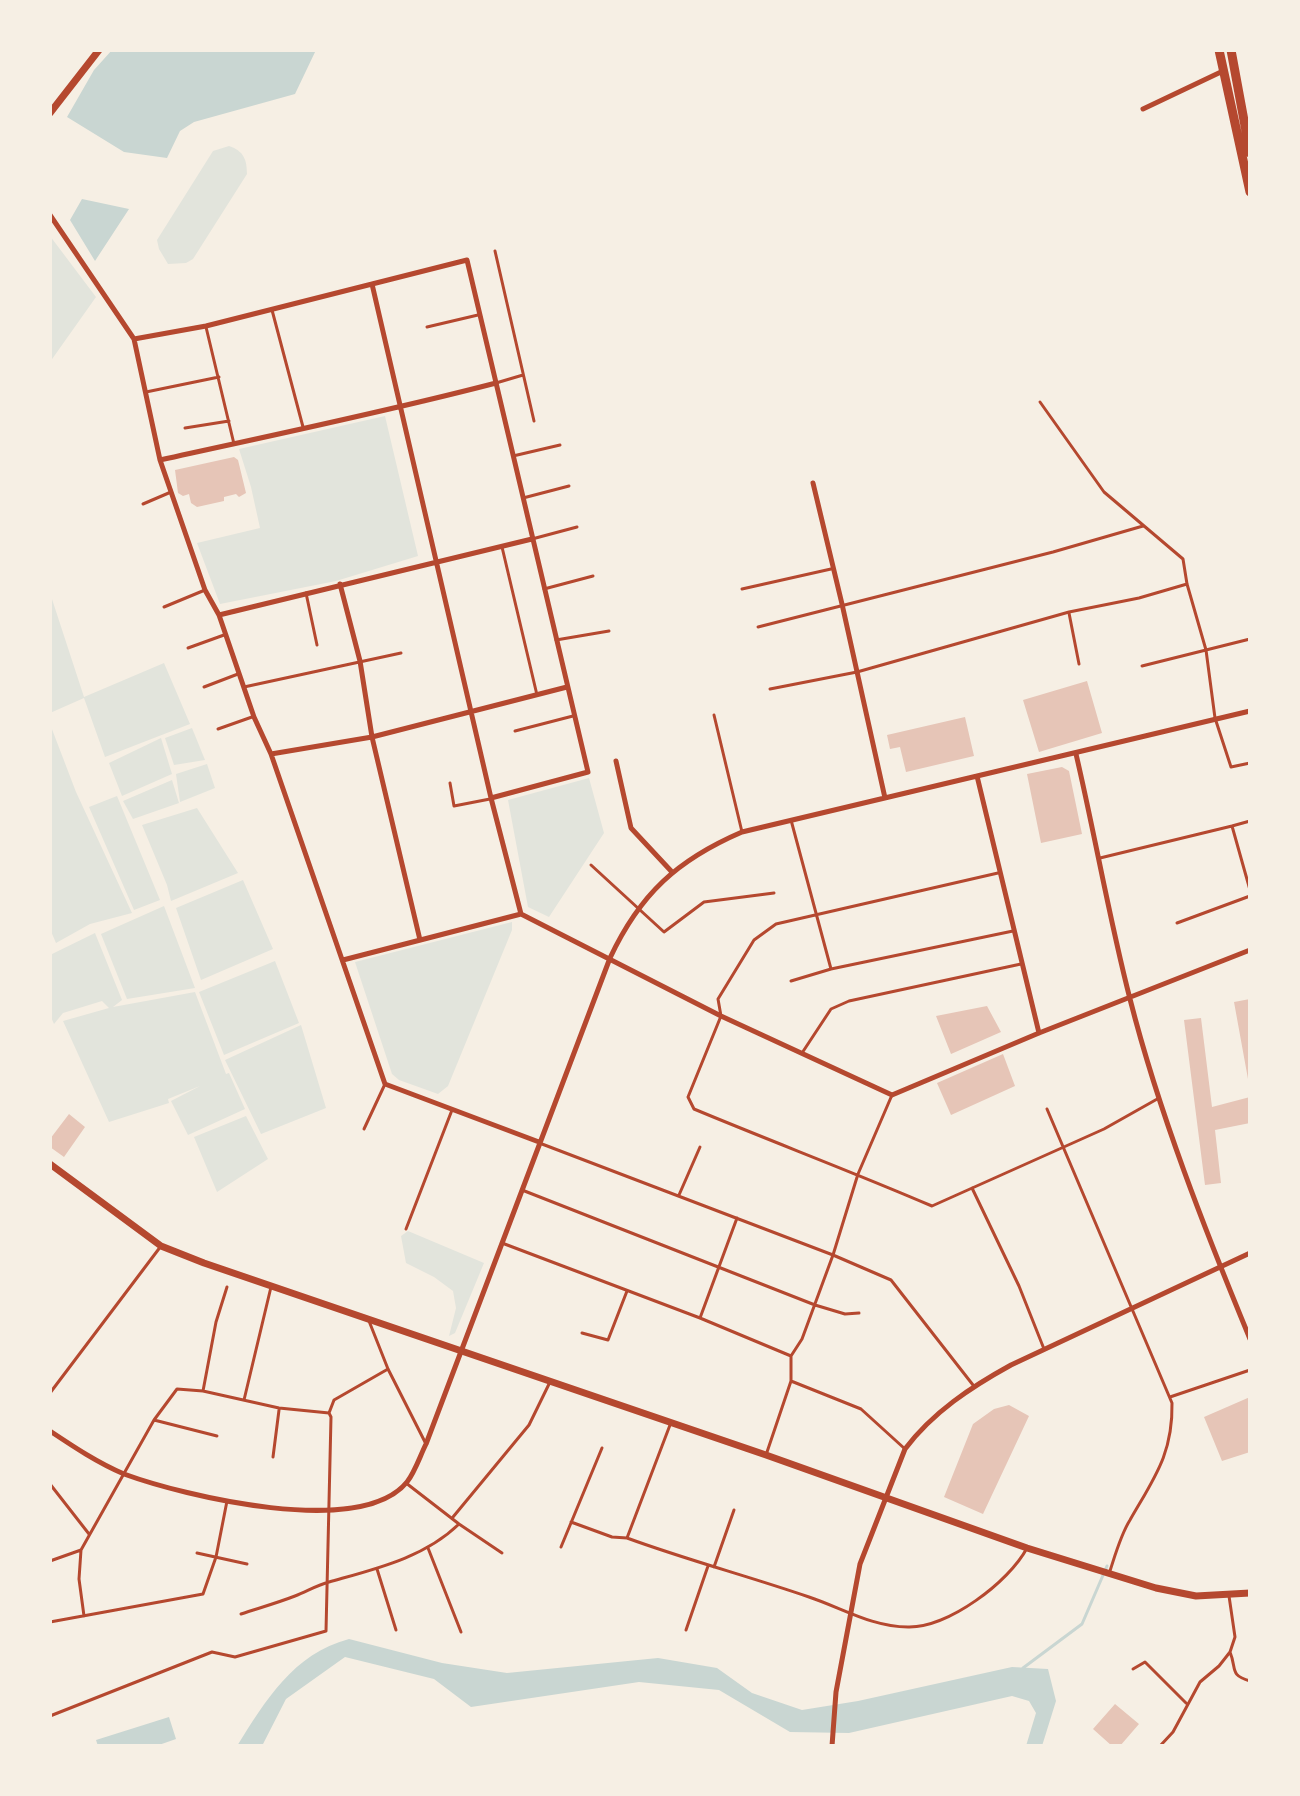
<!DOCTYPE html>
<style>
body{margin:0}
#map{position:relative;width:1300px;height:1796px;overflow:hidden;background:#f6efe4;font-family:Signika,sans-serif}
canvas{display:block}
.frame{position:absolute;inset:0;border:52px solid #f6efe4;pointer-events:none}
</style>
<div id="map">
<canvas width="1300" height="1796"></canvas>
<div class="frame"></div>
</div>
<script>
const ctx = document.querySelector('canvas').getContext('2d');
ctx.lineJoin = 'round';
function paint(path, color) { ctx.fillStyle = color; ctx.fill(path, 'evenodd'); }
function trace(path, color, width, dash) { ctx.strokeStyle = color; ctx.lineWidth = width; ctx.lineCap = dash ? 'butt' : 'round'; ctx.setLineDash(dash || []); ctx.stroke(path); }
paint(new Path2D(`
 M229,146c15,5 18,14 18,28l-54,85 -7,4 -18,1 -9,-15 -2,-9 56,-89z
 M50,236l46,61 -46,65z
 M385,416l33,140 -82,25 -116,23 -23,-61 63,-15 -9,-41 -12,-38z
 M50,593l34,104 80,-34 26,61 -85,33 -21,-59 -34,15z
 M50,724l26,68 56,121 -42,11 -34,19 -6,-14z
 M192,728l13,32 -31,5 -9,-27z
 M161,738l11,36 -50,22 -13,-33z
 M207,764l8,24 -35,14 -4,-28z
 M589,778l15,55 -55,84 -21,-10 -20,-107z
 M172,780l7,23 -46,16 -10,-18z
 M117,796l43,104 -26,10 -45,-103z
 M197,808l41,65 -67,28 -4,-16 -25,-60z
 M243,880l30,69 -72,31 -25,-72z
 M164,906l31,82 -68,11 -26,-65z
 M512,922v8l-64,156 -10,8 -39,-14 -7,-6 -37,-112z
 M95,933l27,67 -9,7 82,-15 31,82 3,-1 16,36 -57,26 -17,-34 29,-15 -32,13 1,4 -60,19 -46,-101 46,-13 -7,-7 -39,12 -9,11 -4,-9v-60z
 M275,961l24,62 -75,32 -25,-63z
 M301,1025l25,83 -65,26 -36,-74z
 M246,1116l22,43 -51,33 -23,-55z
 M408,1231l76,32 -29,70 -6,3 7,-28 -3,-17 -19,-14 -28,-14 -5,-27z`), '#e2e4dc');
paint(new Path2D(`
 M112,50h204l-21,44 -101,28 -14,9 -13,27 -43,-6 -57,-35 27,-47z
 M82,199l47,10 -34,52 -25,-41z
 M349,1639l93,24 65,10 151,-15 59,10 35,25 50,17 56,-9 154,-34 36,2 8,32 -14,45h-16l10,-33 -7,-12 -17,-5 -163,37 -59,-1 -71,-42 -80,-8 -168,25 -37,-28 -89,-22 -59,42 -24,47h-25c29,-46 56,-92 112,-107z
 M169,1717l7,22 -20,7h-58l-2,-6z`), '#c9d6d2');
trace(new Path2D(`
 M1023,1668l59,-44 25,-58`), '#c9d6d2', 3);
paint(new Path2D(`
 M234,457l4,3 8,33 -7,4 -3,-3 -12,3v4l-27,6 -6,-4 -2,-9 -6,2 -5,-3 -3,-23z
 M1087,681l15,52 -63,19 -16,-52z
 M965,717l9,39 -68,16 -6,-25 -10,2 -3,-14z
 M1062,767l7,4 13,63 -41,9 -14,-69z
 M1250,999v80h-2l-14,-77z
 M987,1006l14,26 -50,22 -15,-38z
 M1201,1018l11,89 38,-10v26l-35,7 6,53 -16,2 -21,-165z
 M1003,1054l12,32 -64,29 -14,-32z
 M69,1114l16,13 -21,30 -14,-10v-8z
 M1250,1397v55l-28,9 -18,-44z
 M1009,1405l20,11 -46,98 -39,-17 29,-73 21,-15z
 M1115,1704l24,20 -19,22h-8l-19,-17z`), '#e6c5b7');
trace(new Path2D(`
 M495,251l39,170
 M272,310l31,117
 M206,327l28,117
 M427,327l51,-12
 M496,383l27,-8
 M146,392l73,-15
 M1040,402l64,90 79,67 4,25 19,66 9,68 16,49 19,-4
 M185,428l44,-7
 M513,456l47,-11
 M523,498l46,-12
 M143,504l28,-12
 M532,539l45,-12
 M502,547l35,148
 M544,589l49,-13
 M742,589l89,-20
 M306,593l11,52
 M164,607l41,-17
 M1069,613l10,51
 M758,627l295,-75 90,-26
 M556,640l53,-9
 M188,648l36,-13
 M1142,666l108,-27
 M204,687l34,-13
 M244,687l157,-34
 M770,689l87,-17 212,-60 70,-14 48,-14
 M714,715l28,117
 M218,729l34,-12
 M515,731l58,-15
 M450,783l4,23 36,-7
 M1232,826l18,-5
 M1100,858l132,-32 18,64
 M591,865l73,67 40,-30 70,-9
 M998,873l-222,51 -22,16 -36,59 3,17 -33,81 6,12c79,33 159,63 238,97l172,-77 55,-31
 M1177,923l73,-27
 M831,969l182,-38
 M791,981l40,-12 -40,-149
 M802,1053l29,-44 18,-8 172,-37
 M1047,1109l125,294c1,51 -18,75 -42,117 -10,16 -15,36 -21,54
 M364,1129l21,-45
 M542,1144l291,111 58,25 82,105
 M972,1188l47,98 25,63
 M522,1190l293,115 30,9 14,-1
 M679,1195l21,-48
 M406,1229l46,-119
 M502,1243l198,75 91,38
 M700,1318l37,-100
 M369,1321l19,48 38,75
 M582,1333l26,7 19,-49
 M791,1381l70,28 44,40
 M203,1391l13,-69 11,-35
 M50,1393l111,-147
 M1170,1397l80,-27
 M244,1400l27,-113
 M329,1413l5,-13 54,-31
 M154,1420l63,16
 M766,1455l25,-74v-25l11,-17 31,-84 25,-81 34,-79
 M273,1457l6,-47
 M406,1483l53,41 43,29
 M50,1484l39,50
 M453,1517l76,-92 21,-43
 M571,1522l41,15 15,1c60,22 121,38 182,59 33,11 63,30 99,30 40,1 101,-45 119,-79
 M627,1538l43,-113
 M561,1547l41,-99
 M428,1548l33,84
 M197,1553l50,11
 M50,1561l31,-11
 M714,1567l20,-57
 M377,1569l19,61
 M241,1614c18,-6 36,-11 54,-18 11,-4 22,-11 34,-14 46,-13 95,-24 130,-58
 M50,1622l153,-28 13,-37 11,-56
 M686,1630l22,-64
 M1230,1652c7,17 -1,23 20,29
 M1133,1669l12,-7 41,41
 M50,1716l162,-64 23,5 91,-26 5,-214 -2,-4 -50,-5 -76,-17 -26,-2 -23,31 -73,130 -2,29 5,37
 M977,1746h19
 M1160,1746l13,-14 27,-50 19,-16 11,-14 5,-15 -6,-41`), '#b5482f', 3);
trace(new Path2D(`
 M1143,109l80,-38
 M50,215l84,124 26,121 45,130 14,25 35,102 17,37 114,330 154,58
 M372,284l119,514 30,116 200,102 171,79 147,-62 211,-83
 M134,339l72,-13 261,-66 121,512 -97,26
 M160,460c113,-25 225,-48 336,-77
 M813,483l29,121 43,194
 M340,584l20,77 12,76 48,203
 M219,615l313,-76
 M271,754l101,-17 195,-50
 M1076,754c19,81 33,164 54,245 29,114 75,231 120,340
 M616,761l15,67 41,44
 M977,776l62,257
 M343,960l178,-46
 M50,1431c24,16 48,32 74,43 60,22 237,65 283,8 8,-10 13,-26 19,-38l184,-486c30,-64 67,-98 132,-126l508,-121
 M832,1746l4,-54 24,-128 45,-115c28,-37 66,-62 106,-84l239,-112`), '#b5482f', 5);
trace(new Path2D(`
 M50,113l49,-63
 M50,1164l111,82 43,17 562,192 261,93 129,40 40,8 54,-3`), '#b5482f', 7);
trace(new Path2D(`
 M1219,50l31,142
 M1231,50l19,103`), '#b5482f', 9);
</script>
